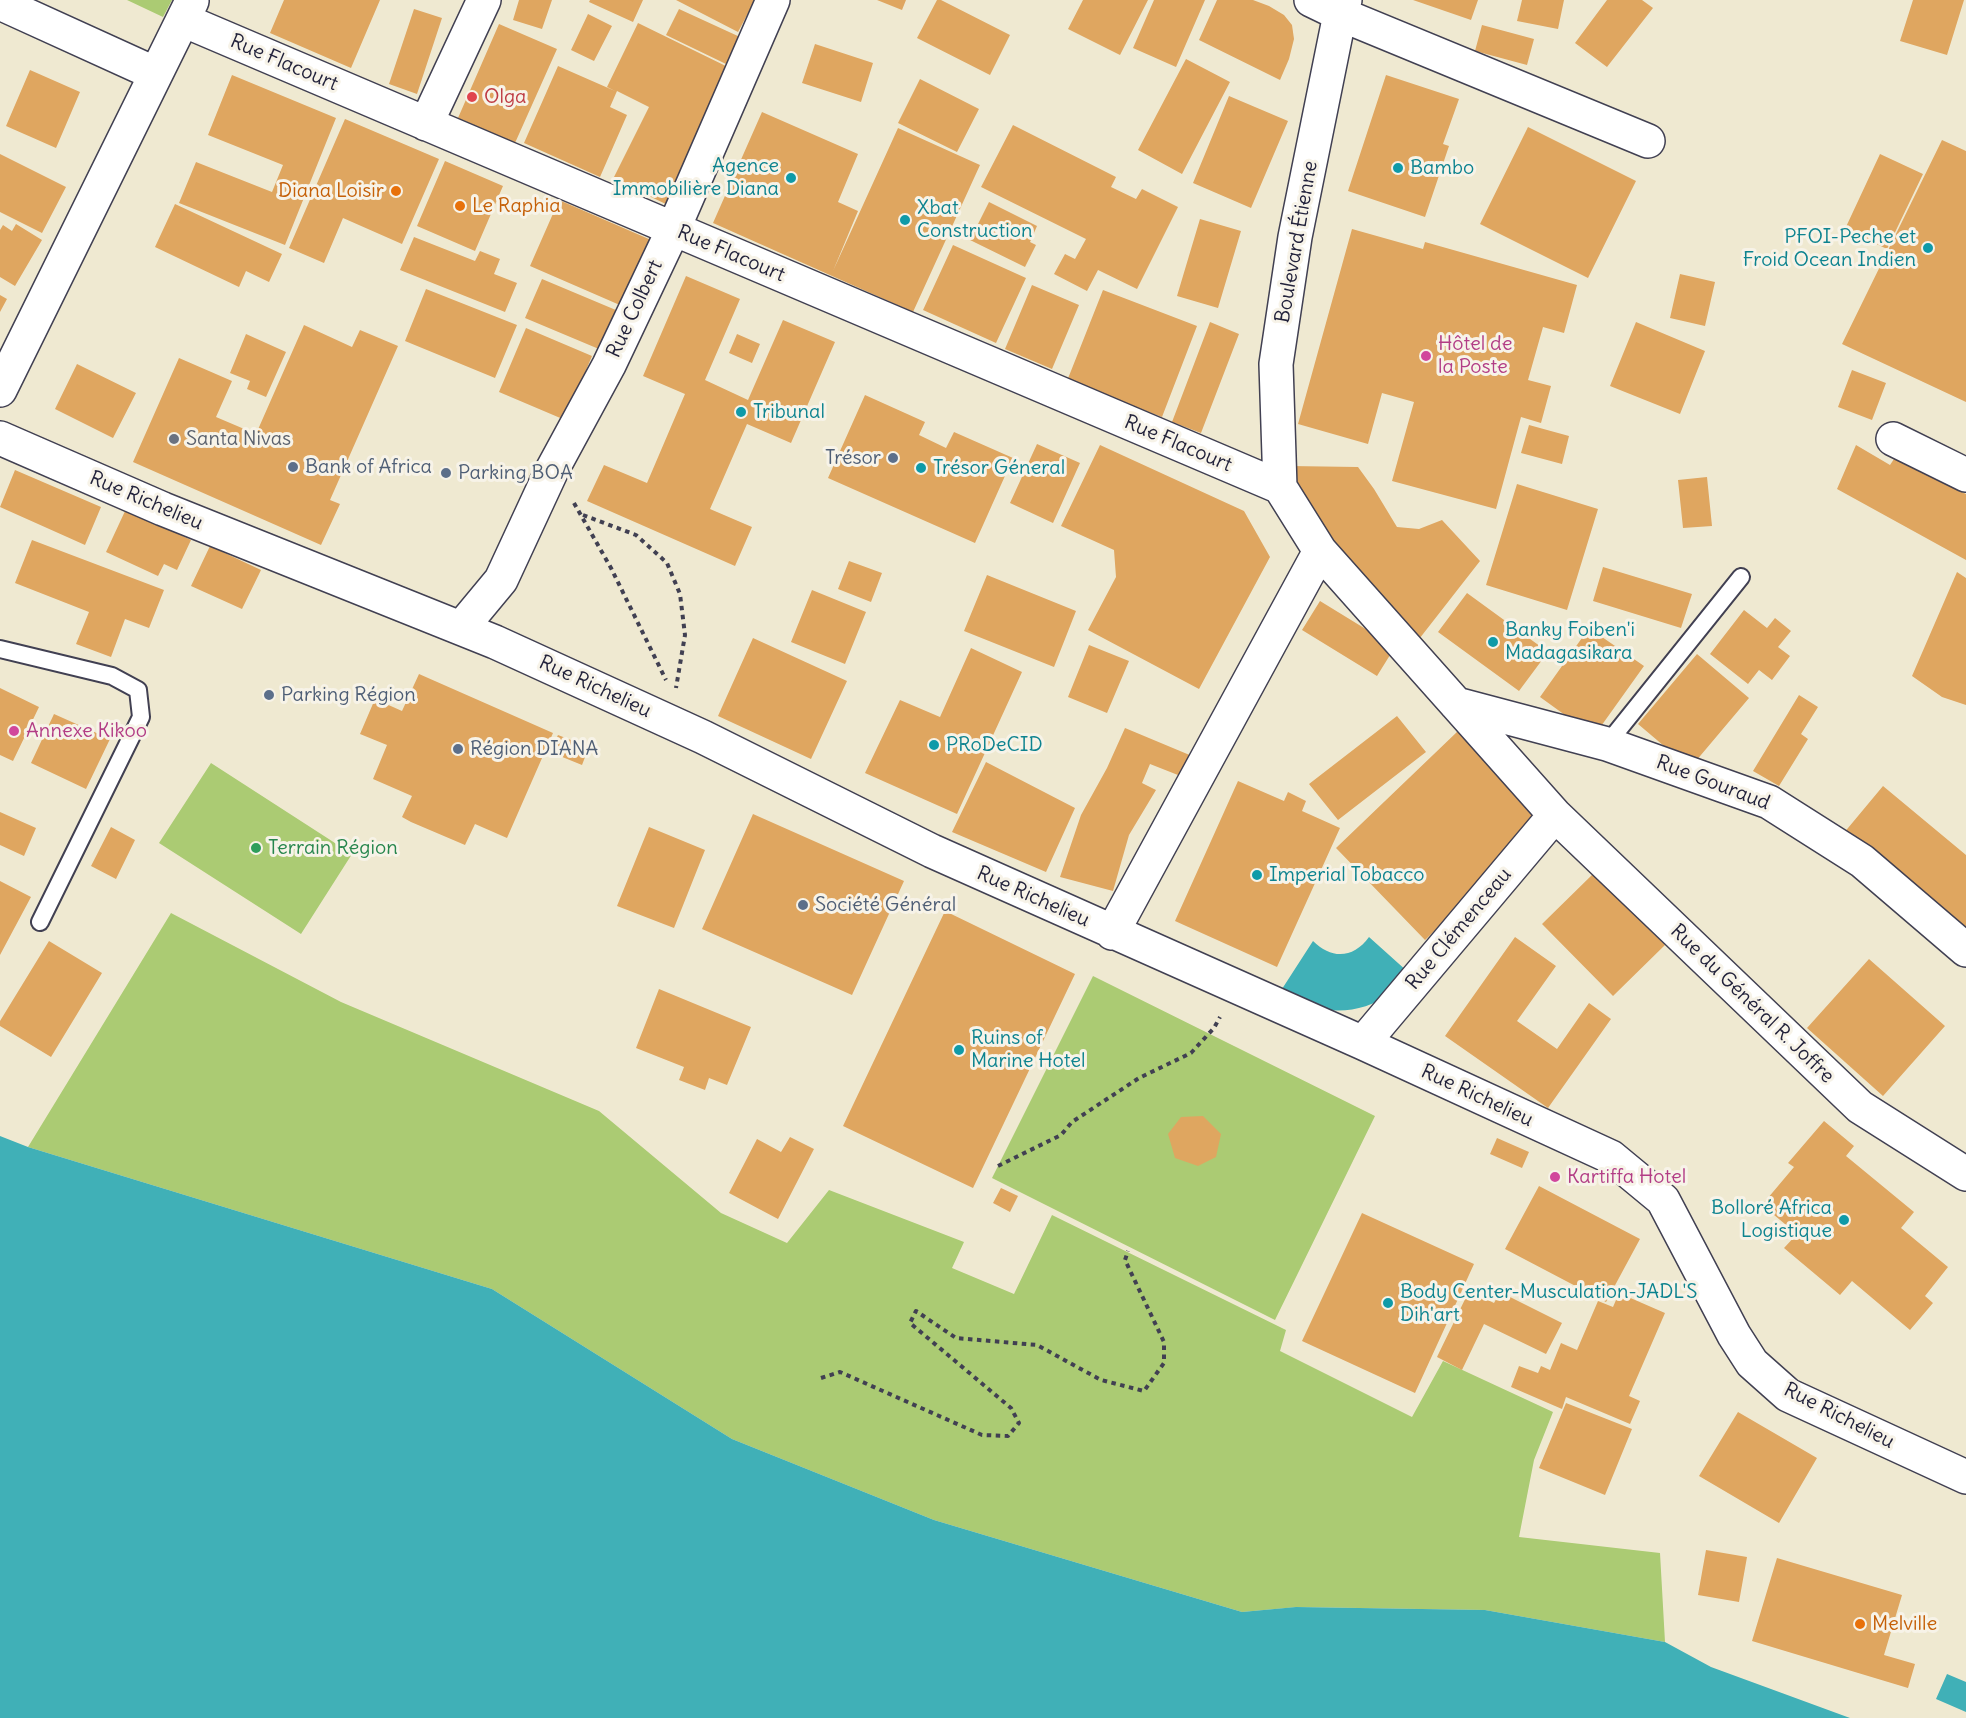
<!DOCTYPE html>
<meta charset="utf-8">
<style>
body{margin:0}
canvas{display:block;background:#efe9d1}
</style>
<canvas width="1966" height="1718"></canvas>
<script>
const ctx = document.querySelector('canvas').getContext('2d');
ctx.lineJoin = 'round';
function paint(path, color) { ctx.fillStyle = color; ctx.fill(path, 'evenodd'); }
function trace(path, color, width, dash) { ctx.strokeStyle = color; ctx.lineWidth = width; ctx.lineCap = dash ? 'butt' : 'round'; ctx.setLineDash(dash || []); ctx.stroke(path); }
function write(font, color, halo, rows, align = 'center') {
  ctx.font = font + ' Delius,sans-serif'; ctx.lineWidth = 6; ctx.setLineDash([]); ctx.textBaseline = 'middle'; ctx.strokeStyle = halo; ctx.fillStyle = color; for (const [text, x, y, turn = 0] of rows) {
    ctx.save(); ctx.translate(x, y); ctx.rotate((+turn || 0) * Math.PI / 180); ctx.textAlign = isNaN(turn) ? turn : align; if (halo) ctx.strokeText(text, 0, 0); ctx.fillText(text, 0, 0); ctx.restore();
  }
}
paint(new Path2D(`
 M127,0h45l-9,17z
 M211,763l141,91 -51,80 -142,-91z
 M171,913l170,89 258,109 122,102 66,30 42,-53 135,52 -12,26 62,26 38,-79 234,115 -6,21 132,66 31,-56 110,51 -19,48 -15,77 141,16 5,89 -180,-32 -188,-3 -55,5 -308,-92 -202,-81 -240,-150 -464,-142z
 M1093,976l282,140 -100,204 -283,-142z`), '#abcb73');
paint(new Path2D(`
 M1369,937l39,35c-6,7 -11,16 -18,21 -31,25 -80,23 -108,-4l31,-48c19,19 41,17 56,-4z
 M0,1136l28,11 464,142 240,150 202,81 308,92 54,-5 189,3 180,32 46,25 139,51h-1850z
 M1947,1674l19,8v30l-30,-13z`), '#40b0b7');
paint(new Path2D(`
 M284,0h96l-29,68 -81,-35z
 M519,0h33l-10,29 -29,-9z
 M590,0h53l-10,22 -44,-20z
 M676,0h79l-17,32z
 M877,0h29l-4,10z
 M937,0h4l69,35 -20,40 -73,-37z
 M1083,0h65l-28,55 -52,-26z
 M1154,0h51l-29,67 -43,-19z
 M1217,0h36l16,6 15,9 8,10 2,14 -5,20 -9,21 -81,-40z
 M1413,0h65l-7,20z
 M1522,0h42l-6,29 -41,-8z
 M1607,0h35l11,8 -46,59 -32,-24z
 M1913,0h51l-17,55 -47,-14z
 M414,9l28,9 -25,76 -28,-10z
 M679,9l61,28 -14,27 -60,-29z
 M588,14l24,12 -18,35 -23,-11z
 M638,23l98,48 -66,135 -57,-27 36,-72 -32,-16 -7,16 17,8 -27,62 -76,-34 34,-77 57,25 -8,-4z
 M499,24l58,25 -42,94 -57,-25z
 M1482,25l52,14 -7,26 -52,-14z
 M815,44l58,19 -12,39 -59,-19z
 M1186,59l44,23 -48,92 -44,-24z
 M30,70l50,22 -24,56 -50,-22z
 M232,75l104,43 -51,127 -106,-42 17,-41 76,30 11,-27 -75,-30z
 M1386,75l73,24 -16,45 6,2 -24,71 -77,-26z
 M920,79l59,30 -22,43 -59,-29z
 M1229,96l59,25 -37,87 -58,-25z
 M762,112l96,42 -20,48 20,9 -25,60 65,-143 82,37 -67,147 -200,-89z
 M345,119l94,40 -37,85 -59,-26 -19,45 -35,-15z
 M1013,125l103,52 -5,10 25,12 6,-10 36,18 -41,82 -39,-19 -11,21 -33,-17 11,-20 10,5 11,-20 -105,-52z
 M1528,127l108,54 -48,97 -108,-54z
 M1942,140l24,11v251l-124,-58z
 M0,154l66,33 -24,46 -42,-21z
 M1880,154l43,20 -36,75 -42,-20z
 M445,161l58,25 -28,65 -58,-25z
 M559,200l99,43 -29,66 -99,-43z
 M989,202l48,24 -7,16 6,3 -11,22 -55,-27z
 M175,204l107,50 -13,28 -23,-11 -7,16 -84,-40z
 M1200,219l41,12 -23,77 -41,-12z
 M16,224l26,16 -27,46 -15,-9v-47l3,-5 9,6z
 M1352,229l71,20 2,-7 152,43 -13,48 -21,-6 -15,53 23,6 -10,37 -20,-6 -25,92 -104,-28 22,-79 -32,-9 -14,51 -70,-20z
 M414,237l61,24 5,-10 20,8 -6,15 23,9 -12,29 -105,-42z
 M953,245l73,33 -30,65 -73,-33z
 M1680,274l35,8 -10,44 -35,-8z
 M686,276l54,23 -35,81 43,20 35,-80 52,22 -44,101 -44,-19 -37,85 42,18 -17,39 -148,-65 17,-36 43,18 38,-89 -42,-18z
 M542,279l81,34 -17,39 -81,-34z
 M1032,285l47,20 -27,64 -47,-20z
 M426,289l91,36 -22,53 -90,-37z
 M1103,290l94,36 -35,91 -95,-36z
 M0,295l7,4 -7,13z
 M1210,322l29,12 -38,99 -29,-11z
 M1636,322l69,29 -25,63 -70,-28z
 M304,325l48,22 8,-17 38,16 -68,154 10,4 -19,41 -188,-83 46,-104 53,23 -16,36 40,17z
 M526,328l66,28 -27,64 -66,-28z
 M246,334l40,18 -20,45 -19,-8 3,-8 -20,-8z
 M737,334l23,10 -8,19 -23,-10z
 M77,364l59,29 -23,45 -58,-29z
 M1852,370l34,13 -14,37 -34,-13z
 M865,395l60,27 -6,13 27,13 8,-16 59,26 -38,85 -147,-65z
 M1529,425l40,11 -7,28 -41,-11z
 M1037,444l43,19 -27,60 -43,-20z
 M1100,445l144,66 26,46 -71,132 -111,-59 28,-53 -2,-27 -53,-24z
 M1856,445l34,20 4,-6 72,35v66l-129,-71z
 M1289,466l69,1 16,22 23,38 22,2 23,-9 38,41 -64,82 -90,-103z
 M15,470l86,37 -16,38 -85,-38z
 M1707,477l5,49 -29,2 -5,-48z
 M1517,484l81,25 -31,101 -81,-25z
 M126,509l65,31 -14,30 -13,-6 -6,12 -52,-24z
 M32,540l132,50 -15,38 -24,-9 -14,38 -35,-13 13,-32 -74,-29z
 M210,546l51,24 -19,39 -51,-23z
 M849,561l33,12 -11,29 -33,-13z
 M1603,567l89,27 -11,34 -88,-27z
 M1957,572l9,6v127l-24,-8 -30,-21z
 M987,575l89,36 -22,56 -90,-36z
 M812,590l54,22 -21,52 -54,-22z
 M1467,593l81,59 -29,39 -81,-59z
 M1320,601l75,46 -18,29 -75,-46z
 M1744,610l23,18 8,-10 16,13 -13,16 12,9 -18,24 -13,-10 -11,14 -38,-30z
 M1589,628l55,38 -50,70 -54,-39z
 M753,638l94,43 -36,78 -93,-43z
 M1089,645l40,16 -22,52 -39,-16z
 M971,648l51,24 -65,142 -92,-41 35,-73 40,17z
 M1697,654l52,44 -59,70 -52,-44z
 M419,674l134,59 -46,105 -32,-14 -10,21 -54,-23 -9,-5 10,-21 -39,-17 14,-34 -27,-11 15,-35 27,12z
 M0,688l39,19 -26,54 -13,-6z
 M1799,695l19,12 -17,27 7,5 -29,47 -26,-15z
 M54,714l56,25 -24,50 -55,-26z
 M1397,716l29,36 -88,68 -29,-36z
 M1125,728l67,28 -9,21 -33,-13 -8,19 14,7 -27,45 -16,56 -53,-14 21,-62 26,-47z
 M1458,731l89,91 -122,118 -89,-92z
 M558,735l31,12 -7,18 -32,-13z
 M986,762l89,46 -29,64 -94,-40z
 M1238,781l46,20 4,-9 18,9 -4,10 38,17 -63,139 -102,-46z
 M1883,786l83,69v81l-123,-102z
 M0,812l36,16 -12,28 -24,-11z
 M753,814l151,67 -52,114 -150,-66z
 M111,827l24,13 -19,39 -25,-13z
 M649,827l56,23 -31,78 -57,-22z
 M1594,873l71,72 -52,51 -71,-72z
 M0,881l31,16 -31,58z
 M945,911l130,63 -102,214 -130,-62z
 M1515,937l41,29 -39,55 40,28 32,-46 22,16 -63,89 -103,-72z
 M49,941l53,32 -51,84 -51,-31v-5z
 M1869,959l76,67 -62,70 -76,-68z
 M659,989l92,38 -24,58 -18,-7 -4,12 -26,-10 5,-13 -48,-19z
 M1203,1116l18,18 -5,23 -18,9 -23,-8 -7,-24 13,-17z
 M1824,1121l30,25 -8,10 68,56 -13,16 47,39 -23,29 8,7 -23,27 -58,-49 -12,14 -56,-47 13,-14 -35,-29 32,-38 -6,-4z
 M790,1137l24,12 -36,70 -49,-26 28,-54 24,13z
 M1497,1138l32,14 -7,16 -32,-14z
 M1539,1186l101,53 -34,63 -101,-53z
 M1001,1188l17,8 -8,16 -17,-9z
 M1362,1213l112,51 -59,129 -113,-52z
 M1469,1291l25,12 6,-11 62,31 -16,31 -62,-30 -22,46 -25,-13z
 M1619,1293l46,20 -36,83 11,5 -10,23 -64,-27 -4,12 -51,-22 8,-21 19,7 3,-7 9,4 11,-27 16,7 21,-49 15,6z
 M1566,1403l66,26 -27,66 -66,-27z
 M1738,1412l79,46 -38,65 -80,-47z
 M1706,1550l41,7 -8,45 -41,-7z
 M1777,1558l125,37 -18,60 31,9 -7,24 -156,-47z`), '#dfa660');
const lane = new Path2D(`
 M0,649l112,27 26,14 3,27 -101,205
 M1607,744l134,-167`);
const street = new Path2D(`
 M1311,0l29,14 308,127
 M1345,0l-5,14 -45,223 -19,127 4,123 40,64 235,264 305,292 106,67
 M0,3l156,71
 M183,20l1097,467
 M426,124l58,-124
 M0,390l192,-389
 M0,438l163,71 332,133 208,95 229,114 431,192 248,114 52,43 71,135 18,28 36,32 178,82
 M1893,439l73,36
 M462,627l39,-47 51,-110 57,-105 64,-135 100,-230
 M1456,704l151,40 162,58 93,59 104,89
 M1112,933l208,-382
 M1363,1043l192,-228`);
trace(lane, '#414052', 20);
trace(street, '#414052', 36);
trace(new Path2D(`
 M574,503l37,65 55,112
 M583,515l53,20 31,28 13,31 5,41 -9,53
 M998,1166l63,-31 11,-13 67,-44 52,-25 23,-25 6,-11
 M821,1378l19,-6 142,63 26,1 11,-13 -8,-15 -101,-85 6,-12 40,27 81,7 64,35 43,11 20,-28v-21l-39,-82 3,-9`), '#414052', 4, [4.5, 4.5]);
trace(lane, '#fff', 16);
trace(street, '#fff', 33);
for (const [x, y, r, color] of [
 [472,97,6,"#e0444e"],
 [1398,168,6,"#0f9aa8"],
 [791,178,6,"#0f9aa8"],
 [396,191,6,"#e8710a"],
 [460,206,6,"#e8710a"],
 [905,220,6,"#0f9aa8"],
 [1928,248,6,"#0f9aa8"],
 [1426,356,6,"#d1479c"],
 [741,412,6,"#0f9aa8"],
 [174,439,6,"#6b7280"],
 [893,458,6,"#5c6f8a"],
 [293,467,6,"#5c6f8a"],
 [921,468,6,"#0f9aa8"],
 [446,473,6,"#5c6f8a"],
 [1493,642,6,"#0f9aa8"],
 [269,695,6,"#5c6f8a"],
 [14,731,6,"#d1479c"],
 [934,745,6,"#0f9aa8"],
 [458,749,6,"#5c6f8a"],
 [256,848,6,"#2e9e5b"],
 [1257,875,6,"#0f9aa8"],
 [803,905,6,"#5c6f8a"],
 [959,1050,6,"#0f9aa8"],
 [1555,1177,6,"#d1479c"],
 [1844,1220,6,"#0f9aa8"],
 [1388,1303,6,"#0f9aa8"],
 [1860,1624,6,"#e8710a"]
]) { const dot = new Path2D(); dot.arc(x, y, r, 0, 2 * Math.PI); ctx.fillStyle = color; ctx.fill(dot); trace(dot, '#f7f3e8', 2); }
write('20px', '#22223b', '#f7f3e8', [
 ["Rue Flacourt",284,63,23],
 ["Boulevard Étienne",1297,242,-80],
 ["Rue Flacourt",731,254,23],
 ["Rue Colbert",635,309,-65],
 ["Rue Flacourt",1178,444,23],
 ["Rue Richelieu",146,501,23],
 ["Rue Richelieu",595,687,25],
 ["Rue Gouraud",1713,783,21],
 ["Rue Richelieu",1033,897,24],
 ["Rue Clémenceau",1459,929,-50],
 ["Rue du Général R. Joffre",1752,1004,44],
 ["Rue Richelieu",1477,1096,25],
 ["Rue Richelieu",1839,1416,27]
]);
write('20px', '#be3a42', '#f7f3e8', [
 ["Olga",484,97]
], 'left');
write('20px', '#0d838f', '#f7f3e8', [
 ["Agence",779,166,"right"],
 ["Immobilière Diana",779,189,"right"],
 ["Bambo",1410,168],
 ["Xbat",917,208],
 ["Construction",917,231],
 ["PFOI-Peche et",1916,237,"right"],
 ["Froid Ocean Indien",1916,260,"right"],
 ["Tribunal",753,412],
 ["Trésor Géneral",933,468],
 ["Banky Foiben'i",1505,630],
 ["Madagasikara",1505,653],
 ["PRoDeCID",946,745],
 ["Imperial Tobacco",1269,875],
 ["Ruins of",971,1038],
 ["Marine Hotel",971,1061],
 ["Bolloré Africa",1832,1208,"right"],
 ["Logistique",1832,1231,"right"],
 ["Body Center-Musculation-JADL'S",1400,1292],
 ["Dih'art",1400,1315]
], 'left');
write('20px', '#c56008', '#f7f3e8', [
 ["Diana Loisir",384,191,"right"],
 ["Le Raphia",472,206],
 ["Melville",1872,1624]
], 'left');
write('20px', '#b23c85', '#f7f3e8', [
 ["Hôtel de",1438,344],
 ["la Poste",1438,367],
 ["Annexe Kikoo",26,731],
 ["Kartiffa Hotel",1567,1177]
], 'left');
write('20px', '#5b616d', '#f7f3e8', [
 ["Santa Nivas",186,439]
], 'left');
write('20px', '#4e5e75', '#f7f3e8', [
 ["Trésor",881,458,"right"],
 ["Bank of Africa",305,467],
 ["Parking BOA",458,473],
 ["Parking Région",281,695],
 ["Région DIANA",470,749],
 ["Société Général",815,905]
], 'left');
write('20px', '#27864d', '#f7f3e8', [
 ["Terrain Région",268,848]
], 'left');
</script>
